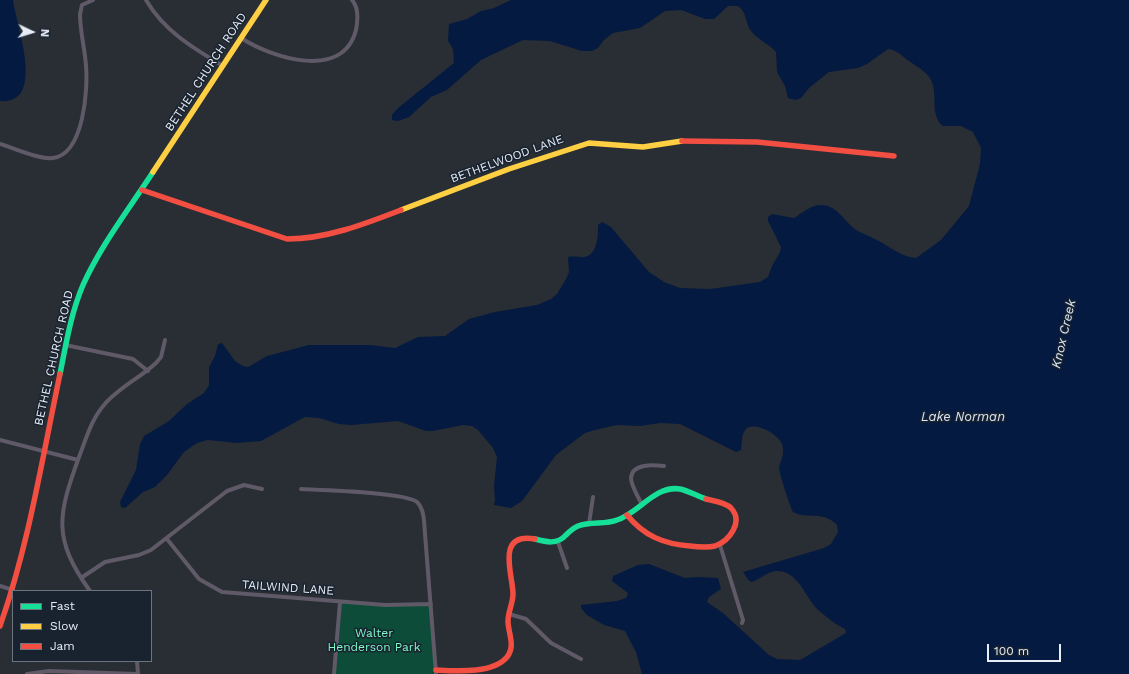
<!DOCTYPE html>
<style>
body{margin:0}
#map{position:relative;width:1129px;height:674px;overflow:hidden;background:#282e34;font-family:"Work Sans",sans-serif}
canvas{display:block}
.legend{position:absolute;left:12px;top:590px;width:140px;height:72px;box-sizing:border-box;background:#192330;border:1px solid #6b747f;margin:0;padding:5px 7px;list-style:none;font-size:12px;color:#e6edf6}
.legend li{display:flex;align-items:center;gap:8px;height:20px}
.legend b{width:20px;border:1px solid #6b747f}
.north{position:absolute;left:12px;top:12px;width:40px;height:40px;-webkit-text-stroke:3px #192330;paint-order:stroke;rotate:94deg;font-size:11px;font-weight:700;line-height:16px;text-align:center;color:#e6edf6}
.north::after{content:'';display:block;margin:auto;width:14px;height:18px;background:#e6edf6;clip-path:polygon(50% 0,100% 100%,50% 72%,0 100%)}
.scale{position:absolute;left:987px;top:644px;width:74px;height:18px;box-sizing:border-box;border:2px solid #e6edf6;border-top:0;padding-left:5px;font-size:12px;line-height:14px;white-space:nowrap;color:#e6edf6;-webkit-text-stroke:3px #192330;paint-order:stroke}
</style>
<div id="map">
<canvas width="1129" height="674"></canvas>
<ul class="legend">
<li><b style="height:5px;background:#16e098"></b>Fast</li>
<li><b style="height:5px;background:#ffcf43"></b>Slow</li>
<li><b style="height:5px;background:#f24e42"></b>Jam</li>
</ul>
<div class="north">N</div>
<div class="scale">100 m</div>
</div>
<script>
const ctx = document.querySelector('canvas').getContext('2d');
ctx.lineJoin = 'round';
function paint(path, color) { ctx.fillStyle = color; ctx.fill(path, 'evenodd'); }
function trace(path, color, width, dash) { ctx.strokeStyle = color; ctx.lineWidth = width; ctx.lineCap = dash ? 'butt' : 'round'; ctx.setLineDash(dash || []); ctx.stroke(path); }
function write(font, color, halo, rows, align = 'center') {
  ctx.font = font + ' "Work Sans",sans-serif'; ctx.lineWidth = 3; ctx.setLineDash([]); ctx.textBaseline = 'middle'; ctx.strokeStyle = halo; ctx.fillStyle = color; for (const [text, x, y, turn = 0] of rows) {
    ctx.save(); ctx.translate(x, y); ctx.rotate((+turn || 0) * Math.PI / 180); ctx.textAlign = isNaN(turn) ? turn : align; if (halo) ctx.strokeText(text, 0, 0); ctx.fillText(text, 0, 0); ctx.restore();
  }
}
paint(new Path2D(`
 M340,602l90,2 6,70h-102z`), '#0c4c38');
paint(new Path2D(`
 M0,0h13c3,25 34,105 -13,101z
 M511,0h618v674h-487l-6,-22 -11,-21 -21,-6 -17,-10 -6,-7v-3l36,-4 9,-3 2,-5 -16,-12 1,-5 25,-11 11,-1 36,14 13,-1 20,1 3,11 -12,8 -2,5 16,11 46,42 8,4 23,1 46,-27 -1,-4c-10,-5 -19,-12 -28,-20 -13,-14 -19,-39 -42,-38 -8,1 -15,8 -23,11l-3,-1 -6,-9 81,-24 7,-4 7,-12 -1,-7c-14,-15 -29,-5 -44,-13 -3,-5 -14,-40 -14,-44 2,-9 6,-14 3,-24 -4,-10 -27,-23 -36,-15 -5,5 -4,14 -5,21l-5,2 -56,-28 -20,-1 -20,3 -23,-1 -22,5 -10,3 -29,22 -34,46 -11,7 -17,-3 1,-5 -1,-14 3,-29 -4,-9 -15,-18 -6,-4 -9,-1 -30,6h-7l-28,-10 -47,4 -12,-1 -20,-6 -14,-1 -44,24 -24,2 -29,-3 -11,3 -13,9 -17,23 -12,12 -12,5 -18,16 -4,-1 -1,-5 16,-32 4,-26 4,-8 25,-15 18,-17 17,-11 5,-8v-18l6,-11 3,-12 4,-1 13,18 8,5 5,1 19,-11 42,-11h61l25,3 23,-11 27,-1 24,-17 26,-7 42,-7 14,-6 6,-5 9,-15 3,-7 -1,-15c5,-1 11,0 16,0 14,-2 14,-22 14,-32l4,-3 9,5 38,45 15,10 16,6 30,1 50,-7 8,-5 4,-11 8,-14 1,-5 -13,-26v-4l4,-3 22,4c8,-5 17,-13 27,-13 15,-1 24,17 34,24 6,5 14,6 20,10 13,6 26,18 41,19l25,-18 28,-34 11,-42 1,-16 -8,-16 -12,-6h-18c-15,-12 -3,-35 -14,-49 -5,-7 -13,-11 -20,-16 -7,-5 -12,-11 -21,-12l-21,15 -9,4 -29,4 -20,16 -8,10 -5,2 -8,-2 -3,-12 -8,-14 -1,-20c-7,-8 -18,-12 -25,-21 -6,-8 -4,-19 -13,-25h-10l-14,13h-9l-24,-9 -16,1 -25,17 -27,5 -9,7 -6,8 -6,3h-10l-32,-10 -27,-1 -42,20 -34,30 -16,7 -22,20 -11,4 -6,-1v-5l6,-7 56,-45 -1,-14 -5,-8 1,-17 18,-5 14,-8 13,-3z`), '#051a40');
trace(new Path2D(`
 M146,0c18,31 47,48 77,66
 M241,38c31,20 102,43 115,-8 2,-10 3,-22 -4,-30
 M0,144c14,4 40,16 53,14 31,-4 35,-69 33,-92 -1,-17 -6,-34 -6,-52l2,-9 11,-5
 M65,345l68,14 15,12
 M0,440l78,20
 M301,489c20,1 104,3 116,13 8,8 7,22 8,32l11,140
 M642,505c-3,-7 -11,-19 -11,-27 1,-15 23,-13 33,-12
 M589,524l4,-27
 M167,539l32,40 23,13 163,13 46,-1
 M558,542l9,26
 M720,545l23,75 -1,3
 M81,578l24,-16 34,-7 12,-5 76,-59 17,-6 18,4
 M0,586l13,4
 M90,591c-38,-53 -32,-76 -11,-134 7,-18 12,-37 25,-52 14,-17 36,-27 52,-42l5,-6 4,-17
 M509,614l17,5 25,24 30,16
 M137,661l1,13
 M27,674l22,-3 88,3
 M334,674l6,-72`), '#605967', 4);
trace(new Path2D(`
 M60,374c6,-30 11,-61 23,-89 18,-40 46,-76 70,-113
 M535,539c11,3 22,6 31,-4 4,-4 7,-7 12,-9 13,-5 27,-1 39,-6 22,-7 38,-35 63,-31 9,2 17,7 26,10`), '#16e098', 5.5);
trace(new Path2D(`
 M153,172l113,-172
 M401,210l108,-41 80,-26 54,4 39,-6`), '#ffcf43', 5.5);
trace(new Path2D(`
 M682,141l75,1 137,14
 M142,190l145,49c39,0 78,-15 114,-29
 M627,515c17,21 37,29 63,31 8,1 17,2 25,0 14,-5 29,-24 16,-38 -6,-6 -17,-7 -25,-9
 M0,626c29,-82 42,-167 60,-252
 M436,670c20,1 57,4 71,-13 9,-11 1,-24 1,-36 0,-9 5,-18 5,-27 0,-19 -18,-62 22,-55`), '#f24e42', 5.5);
write('12px', '#e6edf6', '#192330', [
 ["BETHEL CHURCH ROAD",206,72,-57],
 ["BETHELWOOD LANE",507,159,-20],
 ["BETHEL CHURCH ROAD",54,358,-77],
 ["TAILWIND LANE",288,588,4]
]);
write('12px', '#7dfac6', '#192330', [
 ["Walter",374,633],
 ["Henderson Park",374,647]
]);
write('italic 13px', '#dae5f7', '#192330', [
 ["Knox Creek",1064,334,-77],
 ["Lake Norman",963,417]
]);
</script>
